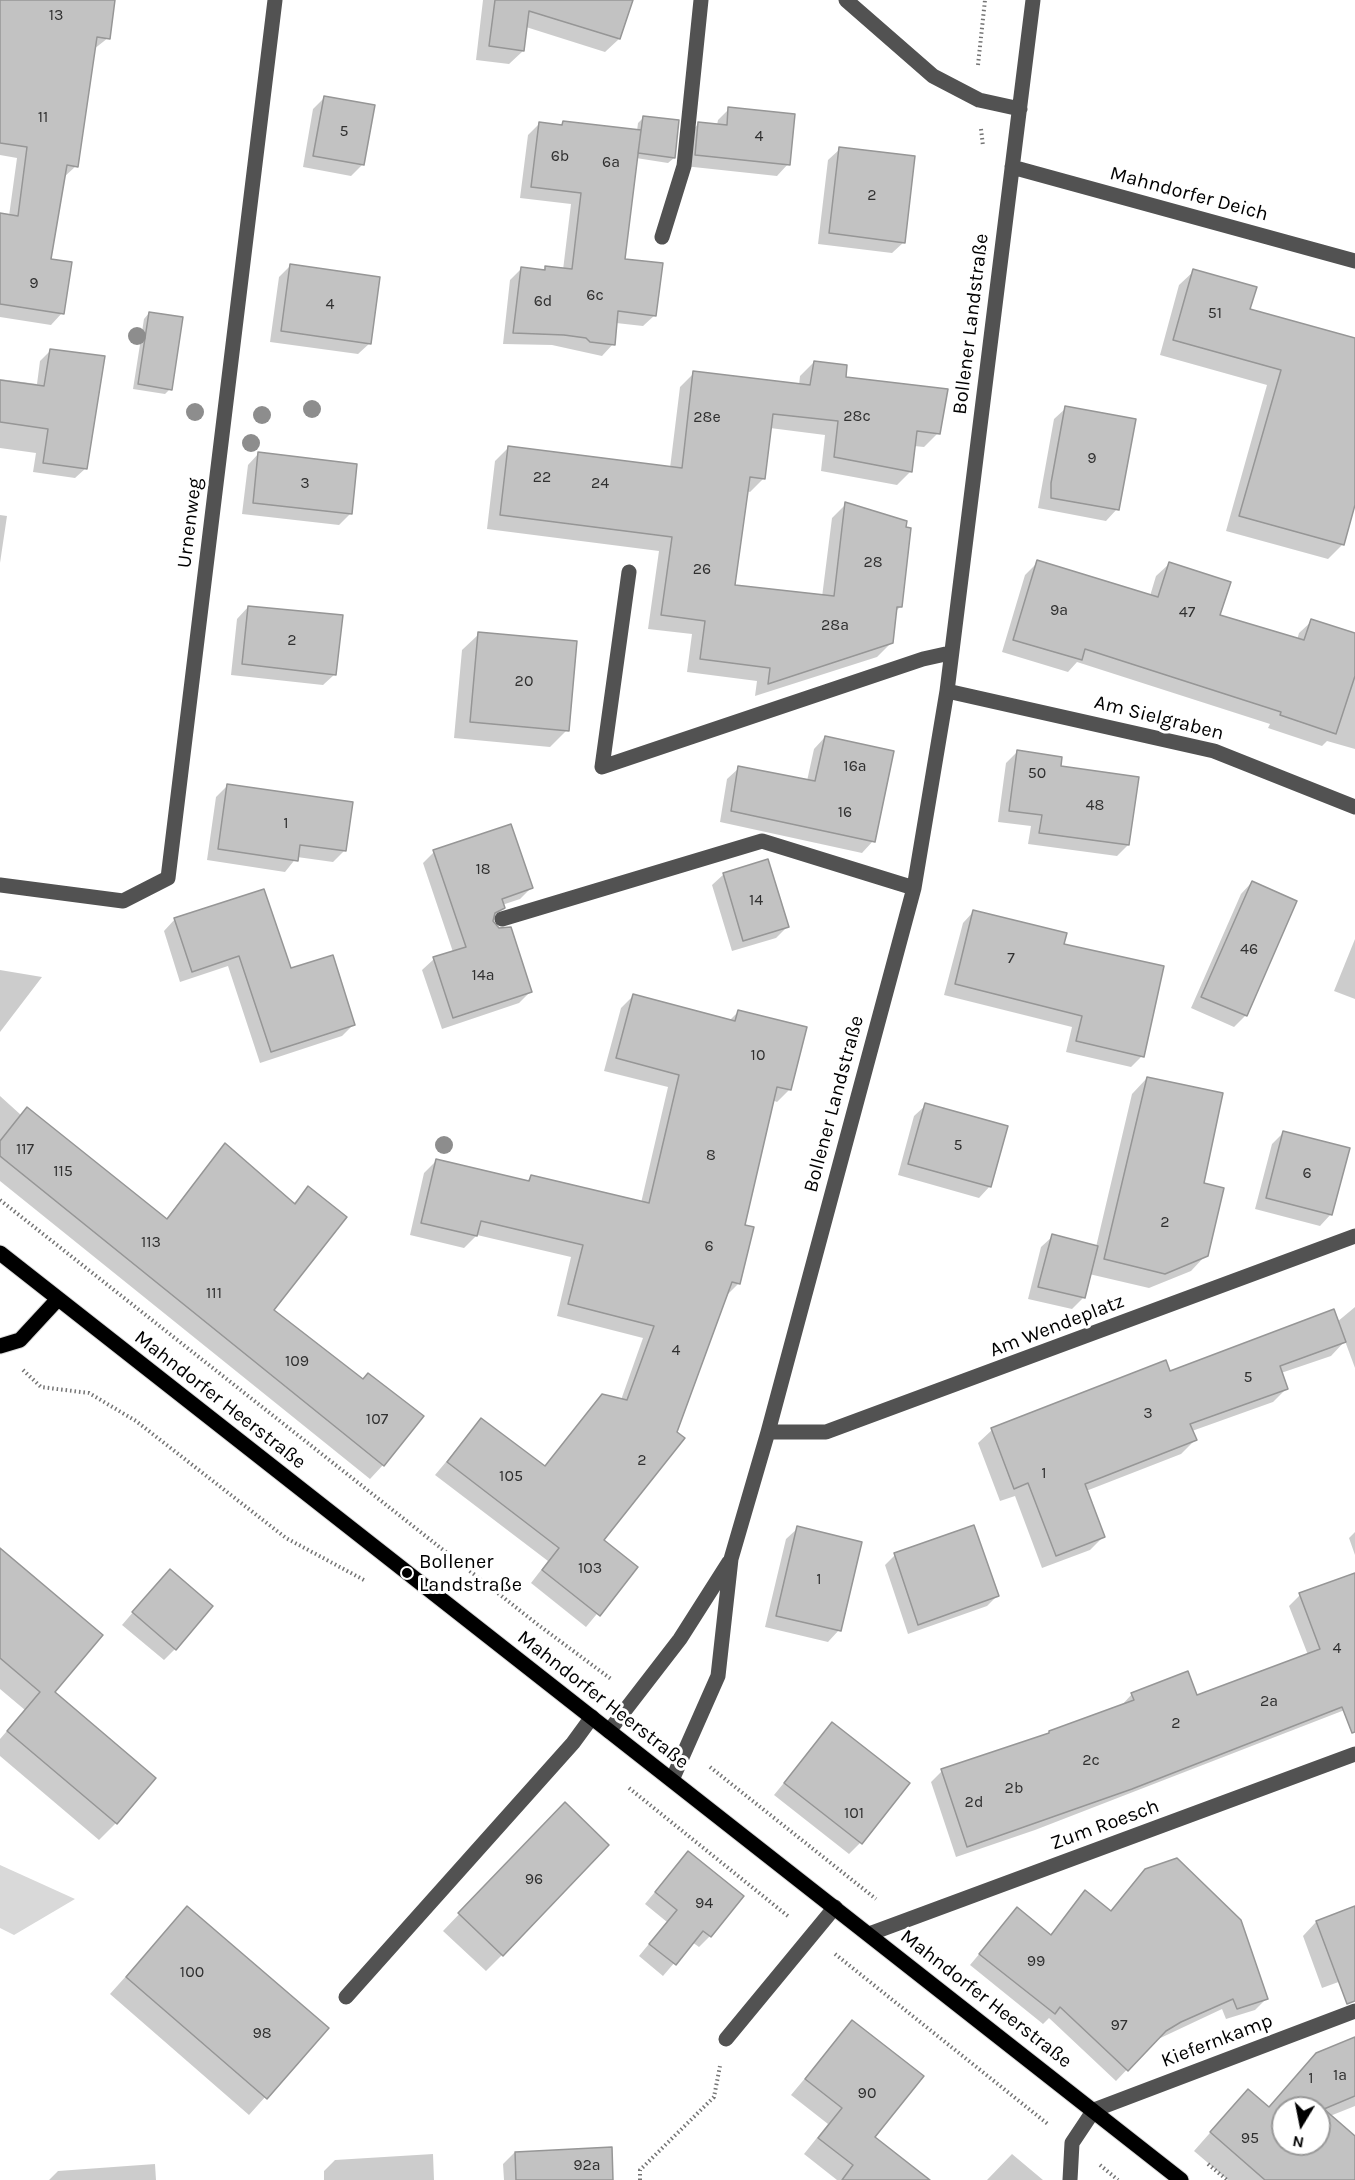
<!DOCTYPE html>
<meta charset="utf-8">
<style>
body{margin:0}
#map{position:relative;width:1355px;height:2180px;overflow:hidden;background:#fff;font-family:Karla,sans-serif}
canvas{display:block}
.north{position:absolute;left:1271px;top:2096px;width:60px;height:60px;box-sizing:border-box;background:#fff;border:2px solid #999;border-radius:50%;rotate:190deg;font-size:16px;font-weight:700;line-height:24px;text-align:center;color:#000}
.north::after{content:'';display:block;margin:auto;width:21px;height:27px;background:#000;clip-path:polygon(50% 0,100% 100%,50% 72%,0 100%)}
</style>
<div id="map">
<canvas width="1355" height="2180"></canvas>
<div class="north">N</div>
</div>
<script>
const ctx = document.querySelector('canvas').getContext('2d');
ctx.lineJoin = 'round';
function paint(path, color) { ctx.fillStyle = color; ctx.fill(path, 'evenodd'); }
function trace(path, color, width, dash) { ctx.strokeStyle = color; ctx.lineWidth = width; ctx.lineCap = dash ? 'butt' : 'round'; ctx.setLineDash(dash || []); ctx.stroke(path); }
function write(font, color, halo, rows, align = 'center') {
  ctx.font = font + ' Karla,sans-serif'; ctx.lineWidth = 6; ctx.setLineDash([]); ctx.textBaseline = 'middle'; ctx.strokeStyle = halo; ctx.fillStyle = color; for (const [text, x, y, turn = 0] of rows) {
    ctx.save(); ctx.translate(x, y); ctx.rotate((+turn || 0) * Math.PI / 180); ctx.textAlign = isNaN(turn) ? turn : align; if (halo) ctx.strokeText(text, 0, 0); ctx.fillText(text, 0, 0); ctx.restore();
  }
}
paint(new Path2D(`
 M0,1865l75,34 -61,36 -14,-7z`), '#d9d9d9');
paint(new Path2D(`
 M0,0h100l8,38 -14,11 -18,117 -13,12 -13,82 12,53 -11,12 -51,-8v-102l9,1 8,-58 -17,-3z
 M483,0h148l-12,39 -14,13 -79,-25 -3,24 -14,13 -33,-4z
 M324,98l39,66 -12,12 -48,-9 10,-58z
 M729,109l59,55 -11,12 -93,-10 4,-31 11,-12 18,2 1,-5z
 M643,118l31,40 -6,5 -32,-5 -13,102 32,55 -12,11 -27,-3 -3,21 -11,12 -50,-11 -49,-1 7,-64 12,-12 20,3 3,-3 18,2 8,-66 -51,-6 8,-63 11,-11 21,2 4,-4 73,9 1,-8z
 M840,149l64,93 -12,11 -74,-9 10,-84z
 M290,266l80,77 -12,11 -88,-12 9,-65z
 M1194,271l55,39 106,30v159l-12,45 -15,15 -102,-28 41,-146 -107,-30 19,-70z
 M149,313l21,76 -5,5 -32,-5 11,-70z
 M50,351l36,117 -11,10 -42,-6 3,-19 -36,-5v-69l37,5 3,-23z
 M814,362l124,71 -14,14 -10,-1 -3,25 -14,14 -76,-14 4,-36 -55,-7 -6,50 -14,14 -4,-1 -13,96 89,10 10,-79 14,-14 55,102 -6,6 -4,31 -14,14 -122,39 2,-15 -70,-9 5,-38 -44,-5 11,-78 -172,-22 8,-68 14,-14 161,21 10,-81 14,-14 105,12 1,-9z
 M1066,408l51,101 -11,12 -68,-13 16,-89z
 M259,453l91,61 -11,11 -97,-11 6,-49z
 M0,515l7,1 -7,47z
 M1038,562l112,34 6,-20 13,-12 49,52 79,24 2,-7 13,-12 43,14v114l-28,-8 -5,5 -54,-18 2,-4 -193,-62 -9,10 -66,-20 23,-77z
 M248,607l87,67 -12,11 -92,-10 6,-56z
 M479,634l88,96 -17,17 -96,-9 8,-88z
 M825,737l48,104 -11,12 -142,-31 7,-43 12,-11 68,13 7,-32z
 M1017,752l42,15 69,78 -11,11 -89,-12 3,-18 -33,-4 8,-59z
 M228,785l116,66 -11,11 -36,-5 -12,15 -78,-12 9,-63z
 M434,852l97,36 -11,11 -18,6 1,3 -11,11 38,73 -11,11 -77,26 -20,-59 12,-11 19,-7 -30,-89z
 M724,874l63,53 -11,11 -44,13 -20,-66z
 M1252,882l-6,133 -12,12 -43,-19 50,-114z
 M974,911l88,35 80,110 -11,11 -65,-15 6,-25 -128,-32 19,-72z
 M175,919l115,51 64,54 -12,12 -82,27 -32,-97 -48,16 -16,-51z
 M1355,939v60l-21,-8z
 M0,970l42,7 -42,55z
 M633,996l96,25 10,-10 51,78 -13,13 -5,-2 -28,126 -5,57 -12,12 -125,245 34,27 -50,60 -55,-44 17,-22 -113,-86 46,-55 63,47 59,-72 18,5 22,-62 -86,-22 14,-59 -94,-22 -13,13 -54,-13 14,-62 12,-12 90,21 5,-5 110,26 27,-116 -64,-16 17,-63z
 M1147,1078l56,106 3,71 -15,16 -42,17 -60,-14 -6,24 -11,11 -44,-10 13,-52 12,-11 43,11 36,-153z
 M0,1096l21,19 145,104 59,-74 68,59 15,-16 -36,122 111,155 -13,14 -370,-298z
 M926,1105l64,81 -11,12 -81,-23 16,-59z
 M1283,1133l48,81 -11,12 -65,-17 17,-65z
 M1355,1307v61l-10,-27 -14,15 -50,17 5,16 -13,13 -81,29 3,9 -14,14 -95,37 17,46 -13,13 -48,18 -27,-72 -15,5 -22,-58 14,-13 173,-68 4,10 168,-50z
 M798,1528l41,102 -11,12 -63,-15 21,-88z
 M1355,1532v23l-6,-17z
 M0,1550l53,142 63,131 -17,17 -99,-84v-17l25,-29 -25,-21z
 M895,1555l102,41 -10,10 -79,28 -23,-69z
 M1355,1575v131l-320,124 -79,27 -25,-75 11,-11 104,-35 75,-30 11,-12 64,3 112,-42 -19,-49 11,-11z
 M159,1582l16,67 -11,11 -42,-35z
 M832,1724l28,119 -11,11 -75,-59z
 M548,1821l-46,134 -16,16 -43,-40z
 M677,1865l33,71 -11,11 -7,-5 -29,34 -24,-20 28,-34 -22,-18z
 M1145,1871l121,128 -11,11 -29,9 -4,-10 -68,32 -38,40 -67,-63 -6,6 -73,-59 47,-56 33,26 35,-43 25,20z
 M187,1908l140,120 -78,87 -139,-121z
 M1355,1908v68l-33,12 -19,-52 13,-14z
 M852,2022l21,115 52,43h-88l-33,-26 24,-30 -37,-29z
 M1355,2039v67l-25,10 25,22v42h-127l-34,-29 37,-42 37,-1 49,-54zM1283,2108h36v36h-36z
 M611,2149l1,31h-108l-1,-16 11,-11z
 M433,2154l1,26h-110v-9l11,-11z
 M1012,2154l31,26h-56z
 M155,2164l1,16h-107l9,-9z`), '#0003');
const building = new Path2D(`
 M0,0h115l-5,39 -13,-2 -19,130 -11,-2 -16,94 21,3 -8,52 -64,-10v-91l18,3 9,-69 -27,-4z
 M495,0h138l-13,39 -91,-28 -5,40 -35,-5z
 M324,96l51,9 -11,60 -51,-9z
 M728,107l67,7 -5,51 -95,-10 3,-33 29,3z
 M643,116l36,4 -4,38 -37,-5z
 M563,121l78,9 -16,129 38,4 -7,53 -38,-5 -3,34 -25,-3 -4,-4 -22,-3 -51,-2 8,-66 24,3v-4l27,3 9,-76 -50,-6 8,-65 23,3z
 M839,147l76,9 -10,87 -76,-10z
 M290,264l90,13 -9,67 -90,-13z
 M1193,269l64,18 -7,22 105,29v167l-11,40 -105,-29 42,-146 -108,-30z
 M149,312l34,5 -11,73 -34,-6z
 M50,349l55,7 -18,113 -44,-6 5,-34 -48,-7v-42l44,6z
 M814,361l33,4 -1,12 102,12 -8,45 -23,-3 -5,41 -78,-15 4,-36 -65,-7 -8,65 -15,-2 -15,108 99,11 11,-94 62,19 -1,6 5,1 -9,79h-5l-4,36 -125,41 2,-16 -70,-9 5,-38 -44,-6 11,-78 -172,-22 8,-69 174,22 11,-97 117,14z
 M1065,406l71,13 -17,91 -68,-12v-15z
 M258,452l99,12 -5,50 -99,-11z
 M1037,560l121,37 11,-35 62,20 -11,33 84,25 7,-21 44,14v43l-19,58 -56,-19 1,-3 -196,-63 -3,11 -69,-20z
 M248,606l95,9 -7,60 -94,-11z
 M478,632l99,9 -8,90 -99,-9z
 M825,736l69,15 -19,91 -144,-31 7,-45 77,15z
 M1017,750l45,7 -1,9 78,11 -10,68 -90,-12 3,-18 -33,-4z
 M227,784l126,18 -7,49 -46,-6 -2,16 -80,-12z
 M511,824l22,64 -31,11 3,9 -10,5 -2,8 6,7 12,-1 21,65 -79,26 -20,-61 33,-10 -33,-97z
 M768,859l21,68 -46,14 -20,-68z
 M1252,881l45,20 -50,115 -46,-19z
 M264,889l27,79 42,-13 22,70 -84,27 -32,-96 -47,16 -18,-54z
 M973,910l94,23 -3,11 100,22 -20,91 -68,-16 6,-25 -127,-32z
 M633,994l102,27 3,-11 69,17 -16,63 -14,-3 -32,138 9,2 -14,57 -8,-2 -55,150 8,6 -81,102 34,27 -38,49 -58,-46 17,-22 -112,-86 34,-44 64,48 57,-72 25,6 27,-74 -86,-22 15,-59 -102,-24 -4,15 -56,-13 15,-64 93,22 2,-6 118,28 30,-128 -63,-17z
 M1147,1077l76,16 -19,90 20,5 -16,68 -43,18 -61,-15z
 M925,1103l83,23 -17,61 -83,-23z
 M27,1107l140,112 58,-76 70,61 13,-18 39,31 -73,93 89,69 5,-6 56,43 -40,50 -384,-310v-15z
 M1283,1131l67,17 -18,67 -66,-17z
 M1052,1234l46,12 -13,52 -47,-11z
 M1334,1309l12,33 -66,24 8,23 -98,35 7,16 -112,44 20,53 -49,19 -28,-73 -14,6 -23,-61 175,-68 4,11z
 M974,1525l25,71 -81,29 -24,-72z
 M797,1526l65,16 -21,89 -65,-15z
 M0,1548l103,87 -48,57 101,86 -39,46 -110,-93 33,-39 -40,-34z
 M170,1569l43,37 -37,44 -44,-38z
 M1355,1573v159l-3,1 -10,-26 -210,82 -165,58 -26,-78 108,-36v-2l85,-31 -3,-7 57,-22 9,24 123,-46 -21,-56z
 M832,1722l78,61 -48,61 -78,-61z
 M565,1802l44,43 -106,111 -45,-43z
 M688,1851l56,45 -33,41 -8,-6 -27,34 -27,-21 28,-34 -22,-18z
 M1177,1858l64,62 27,79 -31,10 -4,-10 -52,23 -15,9 -38,40 -68,-64 -5,7 -76,-60 38,-47 34,28 34,-45 26,21 34,-42z
 M187,1906l142,122 -62,71 -141,-122z
 M1355,1906v95l-8,3 -31,-83z
 M852,2020l72,56 -49,61 55,43h-88l11,-15 -35,-27 24,-30 -37,-29z
 M1355,2037v59l-31,13 31,27v44h-90l-55,-48 38,-43 21,18 47,-54zM1283,2108h36v36h-36z
 M612,2147l1,33h-97l-1,-28z`);
paint(building, '#c2c2c2');
trace(building, '#969696', 1.5);
const major = new Path2D(`
 M0,1253l1181,927
 M0,1346l20,-6 37,-40`);
trace(major, '#dbdbdb', 17);
trace(new Path2D(`
 M978,65l7,-65
 M981,129l2,17
 M0,1200l537,424 74,55
 M23,1370l18,17 48,6 47,28 150,117 78,42
 M710,1767l166,132
 M629,1788l160,129
 M835,1954l214,171
 M1208,2164l19,16
 M1100,2165l18,15
 M640,2180v-10l74,-73 6,-31`), '#747474', 4, [1.5, 3]);
trace(new Path2D(`
 M846,0l87,76 46,24 41,9
 M1012,167l343,94
 M662,237l22,-71 17,-166
 M629,572l-27,195 321,-108 27,-6
 M947,691l267,60 141,56
 M0,885l123,16 45,-23 107,-878
 M502,919l260,-78 152,47
 M768,1432h58l529,-196
 M609,1731l71,-92 49,-77
 M672,1780l46,-104 13,-117 37,-127 146,-544 33,-197 86,-691
 M869,1934l486,-180
 M346,1997l227,-254 19,-26
 M726,2039l109,-132
 M1070,2180l2,-37 22,-33 261,-99`), '#525252', 15);
trace(major, '#000', 15);
ctx.fillStyle = '#8d8d8d';
for (const [x, y] of [
 [137,336],
 [312,409],
 [195,412],
 [262,415],
 [251,443],
 [444,1145]
]) { ctx.beginPath(); ctx.arc(x, y, 9, 0, 2 * Math.PI); ctx.fill(); }
for (const [x, y, r, color] of [
 [407,1573,6,"#000"]
]) { const dot = new Path2D(); dot.arc(x, y, r, 0, 2 * Math.PI); ctx.fillStyle = color; ctx.fill(dot); trace(dot, '#fff', 2); }
write('16px', '#303030', null, [
 ["13",56,15],
 ["11",43,117],
 ["5",344,131],
 ["4",759,136],
 ["6b",560,156],
 ["6a",611,162],
 ["2",872,195],
 ["9",34,283],
 ["6c",595,295],
 ["6d",543,301],
 ["4",330,304],
 ["51",1215,313],
 ["28c",857,416],
 ["28e",707,417],
 ["9",1092,458],
 ["22",542,477],
 ["3",305,483],
 ["24",600,483],
 ["28",873,562],
 ["26",702,569],
 ["9a",1059,610],
 ["47",1187,612],
 ["28a",835,625],
 ["2",292,640],
 ["20",524,681],
 ["16a",855,766],
 ["50",1037,773],
 ["48",1095,805],
 ["16",845,812],
 ["1",286,823],
 ["18",483,869],
 ["14",756,900],
 ["46",1249,949],
 ["7",1011,958],
 ["14a",483,975],
 ["10",758,1055],
 ["5",958,1145],
 ["117",25,1149],
 ["8",711,1155],
 ["115",63,1171],
 ["6",1307,1173],
 ["2",1165,1222],
 ["113",151,1242],
 ["6",709,1246],
 ["111",214,1293],
 ["4",676,1350],
 ["109",297,1361],
 ["5",1248,1377],
 ["3",1148,1413],
 ["107",377,1419],
 ["2",642,1460],
 ["1",1044,1473],
 ["105",511,1476],
 ["103",590,1568],
 ["1",819,1579],
 ["4",1337,1648],
 ["2a",1269,1701],
 ["2",1176,1723],
 ["2c",1091,1760],
 ["2b",1014,1788],
 ["2d",974,1802],
 ["101",854,1813],
 ["96",534,1879],
 ["94",704,1903],
 ["99",1036,1961],
 ["100",192,1972],
 ["97",1119,2025],
 ["98",262,2033],
 ["1a",1340,2075],
 ["1",1311,2078],
 ["90",867,2093],
 ["95",1250,2138],
 ["92a",587,2165]
]);
write('20px', '#000', '#fff', [
 ["Mahndorfer Deich",1189,194,15],
 ["Bollener Landstraße",971,324,-83],
 ["Urnenweg",190,523,-83],
 ["Am Sielgraben",1159,718,14],
 ["Bollener Landstraße",834,1104,-75],
 ["Am Wendeplatz",1057,1326,-21],
 ["Mahndorfer Heerstraße",220,1400,38],
 ["Mahndorfer Heerstraße",603,1700,38],
 ["Zum Roesch",1105,1825,-20],
 ["Mahndorfer Heerstraße",986,1999,38],
 ["Kiefernkamp",1217,2041,-21]
]);
write('20px', '#000', '#fff', [
 ["Bollener",419,1562],
 ["Landstraße",419,1585]
], 'left');
</script>
